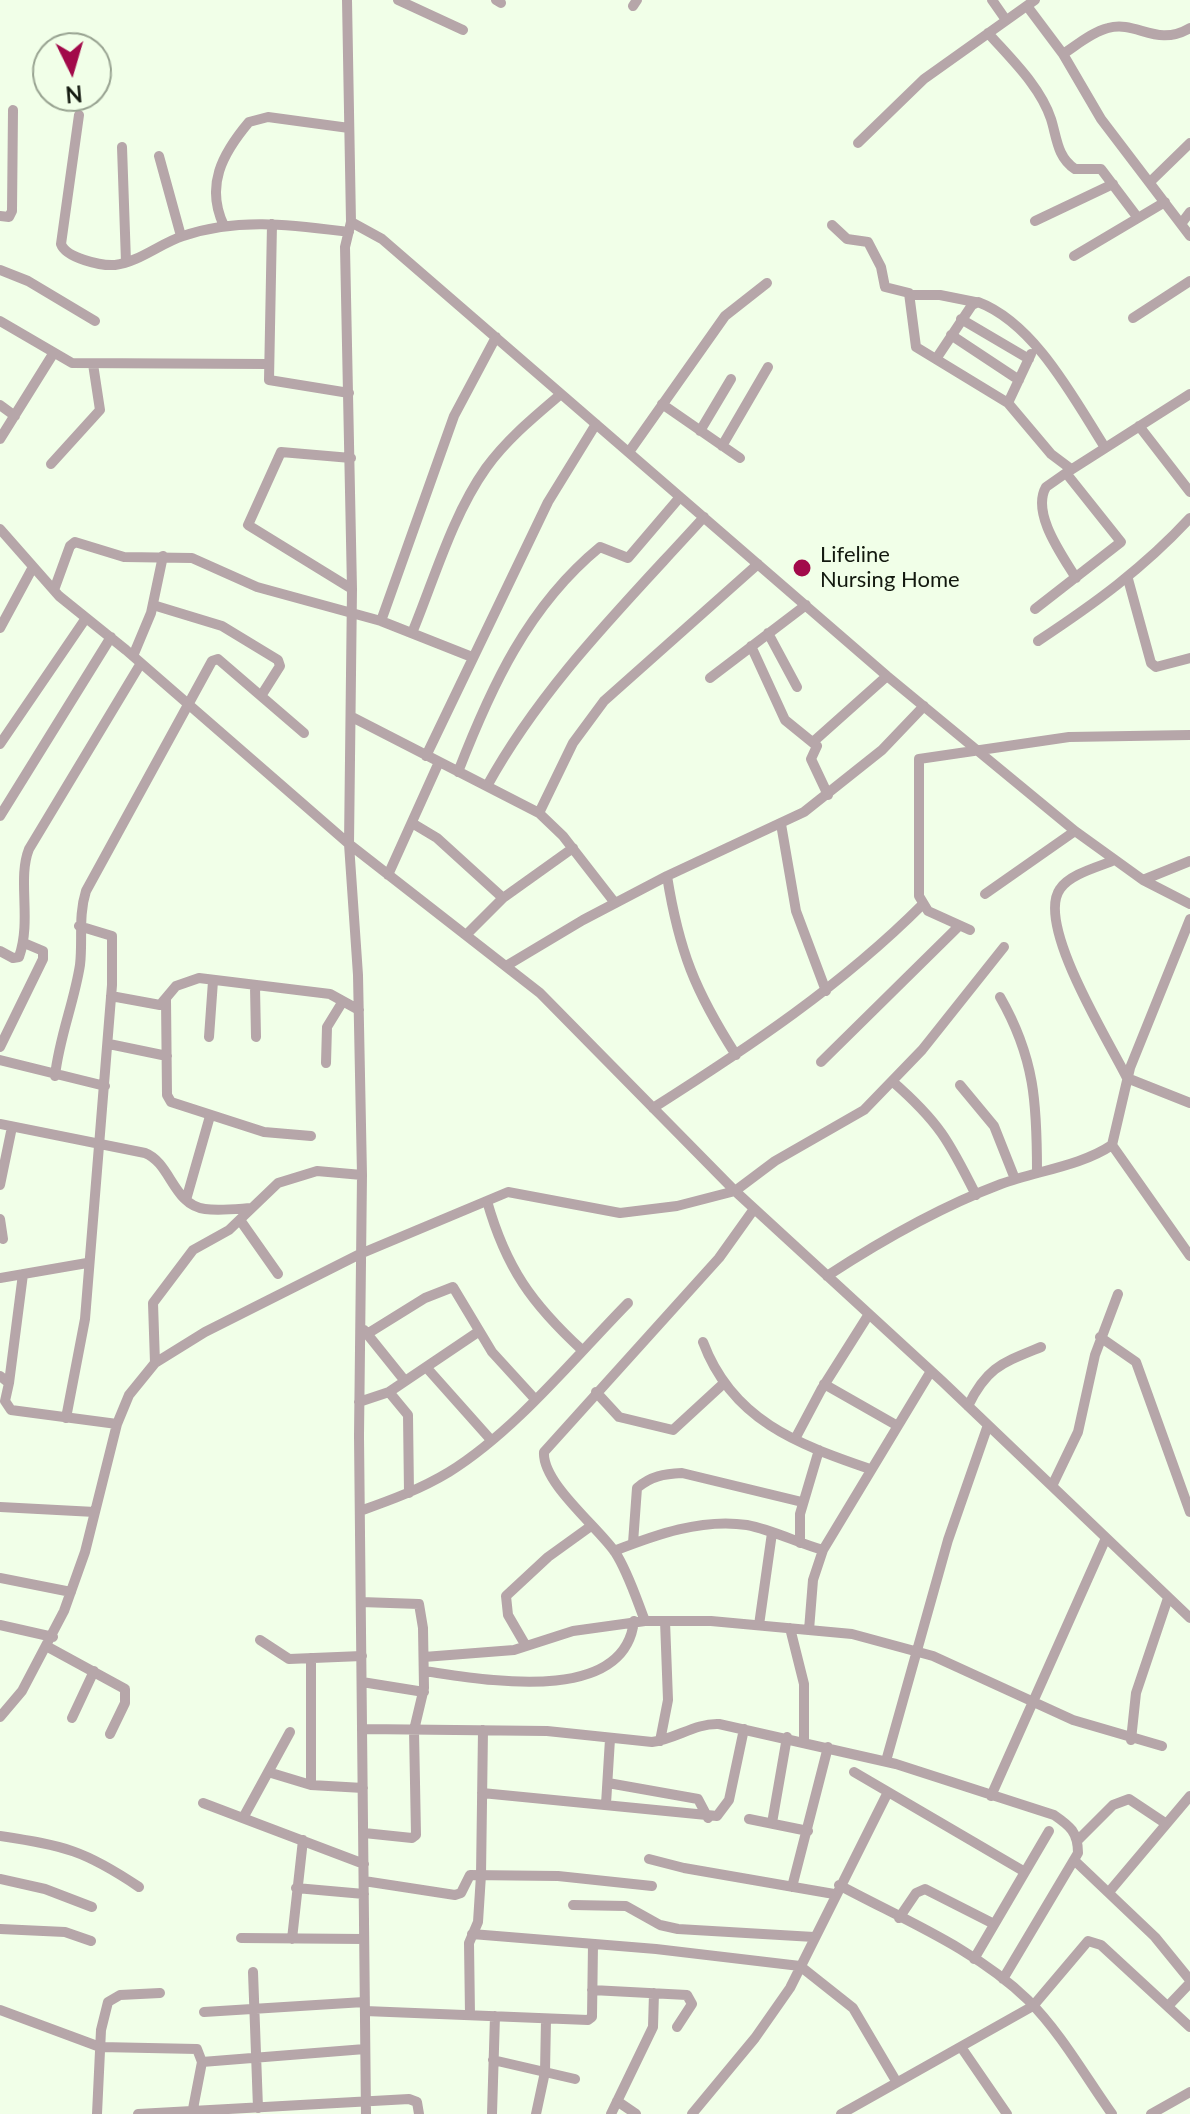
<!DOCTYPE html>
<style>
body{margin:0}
#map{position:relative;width:1190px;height:2114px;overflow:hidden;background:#f1ffe8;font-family:Lato,sans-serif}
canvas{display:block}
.north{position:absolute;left:32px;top:32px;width:80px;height:80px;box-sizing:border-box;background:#f1ffe8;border:2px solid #98a391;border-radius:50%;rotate:175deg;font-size:22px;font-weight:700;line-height:32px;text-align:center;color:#13190f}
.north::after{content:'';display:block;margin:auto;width:28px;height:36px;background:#a20a4a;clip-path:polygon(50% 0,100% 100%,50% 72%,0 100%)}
</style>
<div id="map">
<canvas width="1190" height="2114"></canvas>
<div class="north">N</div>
</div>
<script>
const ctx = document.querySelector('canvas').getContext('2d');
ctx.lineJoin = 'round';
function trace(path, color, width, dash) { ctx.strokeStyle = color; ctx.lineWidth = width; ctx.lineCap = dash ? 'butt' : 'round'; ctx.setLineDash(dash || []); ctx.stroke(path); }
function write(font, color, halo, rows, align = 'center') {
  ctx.font = font + ' Lato,sans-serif'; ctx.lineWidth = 8; ctx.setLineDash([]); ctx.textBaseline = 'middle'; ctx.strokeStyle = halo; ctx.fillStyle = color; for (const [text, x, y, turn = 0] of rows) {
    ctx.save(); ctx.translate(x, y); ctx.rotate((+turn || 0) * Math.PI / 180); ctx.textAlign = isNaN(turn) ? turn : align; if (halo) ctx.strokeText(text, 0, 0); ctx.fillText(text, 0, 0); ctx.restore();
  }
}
trace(new Path2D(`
 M347,0l4,222 -6,25 7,342 -3,255 9,131 4,200 -3,261 7,678
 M398,0l65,30
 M496,0l5,3
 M992,0l14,20
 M633,6l4,-6
 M1027,6l36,48 38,65 89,117
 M988,33c23,26 52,53 63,86 6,19 6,38 24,50h26l37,49
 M1063,54c14,-9 29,-22 45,-26 29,-8 48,20 82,0
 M79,115l-18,129c5,14 40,22 54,21 24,-3 46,-22 68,-29 55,-19 110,-11 166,-4
 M858,143l66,-64 111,-79
 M122,147l4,115
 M159,156l22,80
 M1150,182l40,-39
 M0,216l9,1 3,-6 1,-101
 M1035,221l78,-37
 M351,222l31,17 505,437 188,155 68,49 47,24
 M272,224l-3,156 80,13
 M1181,224l9,-12
 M832,225l15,14 21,3 13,25 4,20 24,6 7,54 92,56 43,51 20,15
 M224,226c-19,-40 -2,-72 25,-104l19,-5 81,11
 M1074,256l91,-54
 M0,270l28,11 67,40
 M910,295h30l35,7
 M1133,318l57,-37
 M961,319l68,40
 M0,321l72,42 196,1
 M951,335l68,45
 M936,359l36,-54 6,-3c56,21 95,95 126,144
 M1008,403l23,-49
 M662,404l78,54
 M0,405l15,11
 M1139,426l51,66
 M700,431l31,-52
 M0,439l53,-85
 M722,446l46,-79
 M629,452l96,-136 42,-33
 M351,458l-70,-6 -33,73 104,64
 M51,464l49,-54 -7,-46
 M1066,473l-20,14c-15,26 16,68 30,91
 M0,529l59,67 67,54 223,194 191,149 195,198 208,191 247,236
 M1128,579l23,84 5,4 34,-9
 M54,590l16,-44 5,-4 49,15 68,1 65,29 124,34 91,36
 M153,605l69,21 56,34 2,6 -19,30
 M1035,609l86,-67 -55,-69 124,-79
 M381,621l73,-205 42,-79
 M0,628l33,-61
 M412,633c22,-53 40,-117 74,-165 21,-29 48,-51 75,-74
 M768,633l29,54
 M1038,641c56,-37 106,-73 152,-123
 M751,646l34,74 32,26 -6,13 17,36
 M133,656l18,-43 12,-57
 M710,678l96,-73
 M352,717l187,96 24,23 52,67
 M813,742l74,-66
 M0,744l86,-126
 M426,756l122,-254 48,-78
 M458,772c33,-85 70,-166 142,-225l28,11 52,-61
 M487,786c56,-102 139,-183 217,-269
 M539,813l34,-70 31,-42 154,-137
 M0,816l111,-179
 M412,823l25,15 66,60
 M781,824l15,87 30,80
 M1115,860c-17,7 -45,14 -55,29 -25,35 50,154 67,189l63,25
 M388,875l51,-113
 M667,876c12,75 28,115 69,179
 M1143,880l47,-19
 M985,894l90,-63
 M970,930l-42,-19 -9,-15v-137l150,-22 121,-2
 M466,935l37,-37 70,-50
 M0,951l13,7 6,-1c13,-37 -2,-78 10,-108l112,-186
 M506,966l77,-46 84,-44 137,-64 78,-62 42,-44
 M255,987l1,50
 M111,996l49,9 16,-19 23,-8 131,16 29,16
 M1000,997c35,61 37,107 37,175
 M166,999l1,96 4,7 93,30 47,4
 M209,1037l4,-56
 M109,1044l58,12
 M0,1047l43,-88v-8l-19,-8
 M0,1060l105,26
 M821,1062l138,-136
 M326,1063l1,-36 16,-26
 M55,1076c4,-38 19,-73 25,-111 3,-25 -2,-49 6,-74l126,-230 6,-2 86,74
 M892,1081c47,41 57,60 84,114
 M960,1085l34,41 21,53
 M653,1108c96,-61 188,-122 269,-203
 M0,1124l145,29c26,10 28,52 60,56 14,2 31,0 46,-1
 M1112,1145l78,111
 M0,1185l12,-58
 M186,1200l24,-84
 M487,1201c19,67 45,103 95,149
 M0,1219l3,20
 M240,1220l38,54
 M827,1276c55,-36 113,-69 174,-92 35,-13 80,-18 111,-39l18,-77 60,-149
 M0,1278l87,-15
 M364,1330l41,51
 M367,1334l58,-36 28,-11 39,65 42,46
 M1100,1337l36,25 54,150
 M703,1342c29,78 94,102 167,127
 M155,1363l-2,-60 40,-53 36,-20 49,-47 39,-12 45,4
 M426,1367l65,73
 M0,1376l9,7 -4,18 6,9 106,14
 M9,1383l14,-109
 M824,1384l72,41
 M389,1392l19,23 1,78
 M596,1392l23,25 54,13 50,-46
 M359,1402l30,-10 89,-60
 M968,1406c19,-39 34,-43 73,-59
 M66,1418l19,-99 27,-334v-49l-33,-10
 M795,1439l26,-49 48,-76
 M1052,1486l26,-54 17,-77 23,-61
 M0,1507l95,5
 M360,1511c31,-11 61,-22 89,-39 66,-41 124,-113 179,-169
 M633,1543l4,-55c14,-12 27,-14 45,-15l120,29
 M800,1543v-29l19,-64
 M614,1551c41,-16 88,-33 133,-26 26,5 51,18 76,25
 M0,1578l71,14
 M361,1602l58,2 4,24 1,60 -10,42 2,105 -4,3 -48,-5
 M645,1621c-9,-23 -17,-49 -30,-69 -17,-25 -73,-69 -71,-100l175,-194 35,-49
 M0,1625l53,12
 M759,1625l13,-92
 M790,1628l14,56v57
 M809,1630l4,-50 10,-30 108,-179
 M260,1640l29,19 73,-3
 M526,1646l-18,-31 -2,-19 42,-39 43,-31
 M48,1647l77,42v14l-15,31
 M424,1657l90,-7 59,-19 72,-10h66l141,13 81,22 140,64 89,26
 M424,1671c57,8 200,36 210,-50
 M362,1682l62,10
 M0,1717l22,-26 42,-80 21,-59 32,-128 12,-29 26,-32 50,-31 155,-78 148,-62 112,21 57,-7 58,-15 40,-30 89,-51 58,-60 82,-103
 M72,1718l22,-47
 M363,1729l184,2 105,11c24,-3 43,-19 67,-18l177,40 158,51c16,11 24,17 24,38l-75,126
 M1131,1740l5,-47 32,-95
 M660,1741l8,-41 -3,-79
 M886,1761l62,-221 40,-115
 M268,1772l43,13 52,3
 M854,1772l171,100
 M608,1783l90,16 10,19
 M311,1785v-127
 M482,1793l235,23 12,-16 15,-71
 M991,1796l115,-258
 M203,1803l161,61
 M606,1804l4,-65
 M243,1818l47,-86
 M749,1819l59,12
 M772,1823l15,-86
 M0,1836c65,10 84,14 139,51
 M1078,1840l35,-35 16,-6 36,24
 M649,1859l35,9 150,26
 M1074,1860l81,77 35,43
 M0,1879l45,10 47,18
 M364,1881l91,14 6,-2 9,-18 88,1 94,10
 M839,1885c63,34 137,64 189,115 33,33 57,76 84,114
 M792,1887l36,-140
 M296,1888l68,6
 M1109,1892l81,-96
 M573,1905l53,1 34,19 18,4 136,8
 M899,1918l17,-25 9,-4 69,35
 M0,1929l65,3 26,9
 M472,1934l184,15 144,17 53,42 43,73
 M241,1938l123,1
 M292,1939l11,-99
 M974,1959l75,-128
 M253,1972l5,136
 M592,1990l95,5 5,9 -15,23
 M1169,2005l21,-22
 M0,2010l100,37 97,2 5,13 -10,52
 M365,2011l223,9 4,-3 1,-73
 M204,2012l160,-10
 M470,2015l-1,-72 9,-21 3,-47 2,-145
 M961,2047l46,67
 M493,2060l82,19
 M202,2062l163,-13
 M617,2101l19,13
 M97,2114l4,-84 7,-28 12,-7 40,-2
 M138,2114l271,-15 8,3 2,12
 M492,2114l3,-98
 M536,2114l9,-42 1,-53
 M611,2114l42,-87 1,-34
 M692,2114l63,-76 35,-50 98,-196
 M841,2114l192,-108 55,-65 13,4 89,82
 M1151,2114l39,-22`), '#b6a6a9', 10);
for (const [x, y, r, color] of [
 [802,568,10,"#a20a4a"]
]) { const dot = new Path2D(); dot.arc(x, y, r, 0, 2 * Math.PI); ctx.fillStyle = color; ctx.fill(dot); trace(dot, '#f1ffe8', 3); }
write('22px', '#13190f', '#f1ffe8', [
 ["Lifeline",820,555],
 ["Nursing Home",820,580]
], 'left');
</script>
